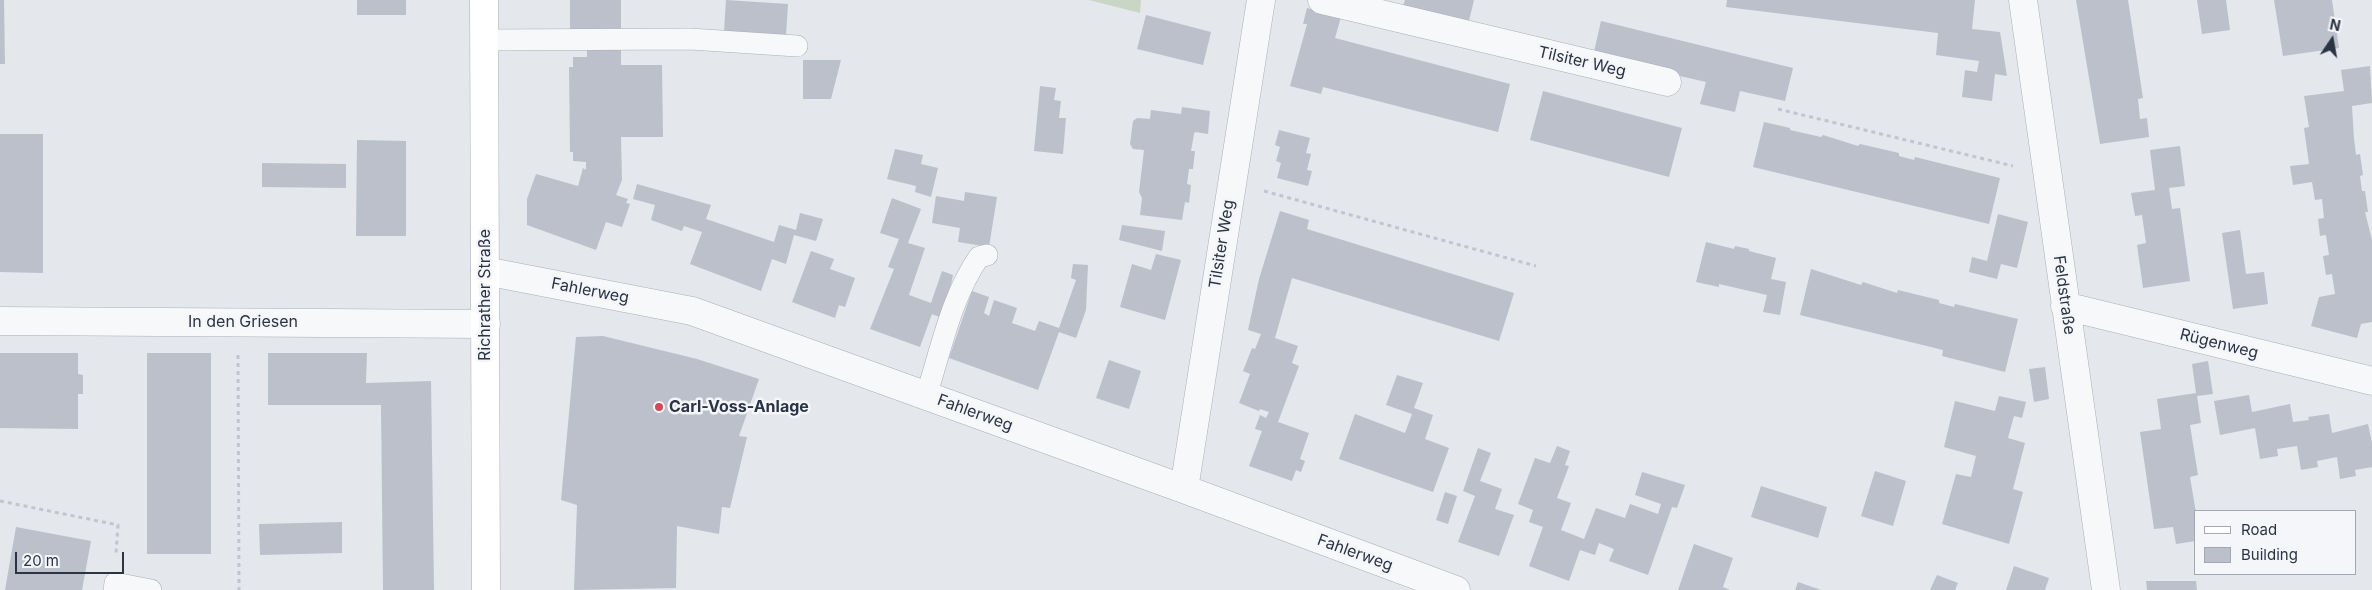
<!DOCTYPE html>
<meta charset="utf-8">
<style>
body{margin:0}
#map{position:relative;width:2372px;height:590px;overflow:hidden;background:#e4e7ec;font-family:Inter,sans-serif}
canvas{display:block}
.legend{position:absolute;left:2194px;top:510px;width:162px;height:65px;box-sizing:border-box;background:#f4f6f9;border:1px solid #a4a8b1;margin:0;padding:6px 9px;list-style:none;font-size:15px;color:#2b3445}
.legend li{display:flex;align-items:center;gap:10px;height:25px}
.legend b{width:25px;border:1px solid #a4a8b1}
.north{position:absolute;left:2307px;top:15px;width:50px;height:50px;-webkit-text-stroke:4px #f4f6f9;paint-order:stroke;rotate:12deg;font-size:14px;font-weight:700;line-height:20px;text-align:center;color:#2b3445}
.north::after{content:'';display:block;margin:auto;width:18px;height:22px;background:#2b3445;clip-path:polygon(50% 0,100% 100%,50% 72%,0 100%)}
.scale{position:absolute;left:15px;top:552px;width:109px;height:22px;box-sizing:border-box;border:2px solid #2b3445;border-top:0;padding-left:6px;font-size:15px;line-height:18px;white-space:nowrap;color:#2b3445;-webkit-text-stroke:4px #f4f6f9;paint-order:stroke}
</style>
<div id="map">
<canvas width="2372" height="590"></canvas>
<ul class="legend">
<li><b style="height:6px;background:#fff"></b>Road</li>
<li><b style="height:14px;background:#bbc0ca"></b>Building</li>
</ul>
<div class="north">N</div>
<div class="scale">20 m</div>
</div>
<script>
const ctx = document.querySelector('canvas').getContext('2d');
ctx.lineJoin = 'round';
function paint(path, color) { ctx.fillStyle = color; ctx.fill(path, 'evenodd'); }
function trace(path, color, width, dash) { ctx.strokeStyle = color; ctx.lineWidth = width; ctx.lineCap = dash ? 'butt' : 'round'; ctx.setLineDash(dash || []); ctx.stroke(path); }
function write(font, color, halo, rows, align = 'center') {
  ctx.font = font + ' Inter,sans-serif'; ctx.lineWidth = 5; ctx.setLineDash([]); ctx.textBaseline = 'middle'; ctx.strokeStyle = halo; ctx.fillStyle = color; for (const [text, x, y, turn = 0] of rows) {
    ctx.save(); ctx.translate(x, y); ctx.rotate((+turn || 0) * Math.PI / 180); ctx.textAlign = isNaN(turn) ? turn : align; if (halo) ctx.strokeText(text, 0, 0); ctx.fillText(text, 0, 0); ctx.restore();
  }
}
paint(new Path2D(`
 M1089,0h52l-1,13z`), '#c9d6c5');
paint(new Path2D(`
 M0,0h4l1,64h-5z
 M357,0h49v15h-49z
 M570,0h51v34h-51z
 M726,0l62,4 -2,31 -62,-4z
 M1405,0h69l-6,25 -66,-16z
 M1727,0h248l-3,29 28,3 7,44 -12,-2 -3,27 -30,-4 3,-27 12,2 2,-11 -43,-6 2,-22 -212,-26z
 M2076,0h52l15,98 -5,1 2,20 7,-1 2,19 -49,7z
 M2197,0h29l4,30 -28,4z
 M2274,0h58l7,48 -56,8z
 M1307,8l34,9 -6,21 175,46 -12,48 -175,-45 -2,7 -31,-8 17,-62h-4z
 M1146,15l65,17 -8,33 -66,-16z
 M1601,21l192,47 -8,33 -45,-10 -5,21 -35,-8 6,-22 -113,-26z
 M587,50h34v15h41l1,72h-42l1,43 -6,15 12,4 -2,4 4,1 -8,23 -16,-5 -10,28 -69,-25v-26l9,-25 42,12 5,-18 3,2v-8l-13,-1v-9h-3l-1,-85h4v-10h14z
 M803,60h38l-10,39h-28z
 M2370,66l2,37 -20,3 2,33 2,16 4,-1 3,21 -3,1 2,15h3l3,21h-3l7,28v82l-11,2 -4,14 -46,-12 8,-29 16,-3 -3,-20 -6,1 -3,-19 6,-1 -3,-20 -6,1 -2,-17 6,-1 -2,-19 -7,1 -3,-18 -19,3 -3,-19 19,-2 -5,-36 5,-1 -5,-31 40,-5 -3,-21z
 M1040,86l16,2 -2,12 7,1 -2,17h7l-3,36 -29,-3z
 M1543,91l139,37 -13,49 -139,-37z
 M1182,107l28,4 -2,23 -13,-2 -1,2 -3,17h4l-2,18h-4l-2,15 4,1 -2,18 -4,-1 -3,18 -42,-5 2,-17 -3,-6 5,-42 -11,-1 -3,-5 3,-23 4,-3 13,1 1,-9 30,4z
 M1764,122l26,6v2l31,7 2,-2 35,11 2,-2 39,9v3l15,4 1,-3 85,21 -11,46 -236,-57z
 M1279,130l31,8 -4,15 5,1 -4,16 5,1 -4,15 -31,-8 4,-15 -5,-2 4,-14 -5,-2z
 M0,134h43v139l-43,-1z
 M357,140l49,1v95h-50z
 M2180,146l5,40 -16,2 3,21 8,-1 10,73 -47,7 -6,-43 9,-2 -4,-28 -7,1 -4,-23 24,-3 -5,-40z
 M895,149l28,6 -2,9 17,4 -7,29 -16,-5 1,-6 -29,-7z
 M262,163l84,1v24l-84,-1z
 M637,184l74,21 -5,14 68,23 5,-17 17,5 4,-17 23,6 -7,22 -22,-6 -8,29 -14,-5 -11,32 -71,-27 12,-32 -18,-6 -2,5 -31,-11 4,-15 -22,-6z
 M965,192l32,5 -8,50 -31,-5 2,-14 -28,-5 4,-27 28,5z
 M892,198l29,11 -13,34 17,5 -16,47 22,8 11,-32 11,4 -9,44 -12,-5 -12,33 -50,-18 24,-60 -6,-2 11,-28 -19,-6z
 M1280,211l29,9 -2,9 207,64 -15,48 -207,-63 -17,60 23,8 -6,17 7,3 -21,56 31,11 -9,26 5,2 -4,11 -5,-2 -4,11 -43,-15 13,-35 -7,-2 5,-14 6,3 3,-6 -9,-3 -1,2 -20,-8 11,-29 -7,-3 9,-23 3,1 6,-15 -13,-4 11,-51z
 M1998,214l30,8 -11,46 -16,-4 -4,15 -28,-7 3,-15 15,4z
 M1122,225l43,6 -3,20 -43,-11z
 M2240,230l6,44 18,-2 4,32 -35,5 -11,-76z
 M1706,242l28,7 1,-3 14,3v2l27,7 -5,21 15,3 -6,33 -17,-3 4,-17 -48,-11v3l-23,-5z
 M811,251l23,8 -4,10 25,9 -10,29 -6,-2 -4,13 -43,-16z
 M1156,254l25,6 -16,60 -45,-13 12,-43 19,6z
 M1073,264l15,1 -2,45 -10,28 -17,-6 -21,58 -89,-32 23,-67 17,6 -5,16 5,3 5,-16 23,8 -5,15 23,8 4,-10 20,7 17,-48 -5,-2z
 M1811,269l50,16 2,-3 34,11 1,-3 41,10v3l15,4 1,-3 63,15 -13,53 -63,-16 1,-6 -143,-35z
 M603,336l94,23 62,20 -20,57 8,1 -17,71 -8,-1 -3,27 -42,-8 -1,62 -102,2 3,-85 -16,-5 15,-163z
 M0,353h78v21l5,1v19h-5v35l-78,-1z
 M147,353h64v201h-64z
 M268,353h99l-1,30 65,-2 3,209h-51l-2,-185h-113z
 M1109,360l32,11 -12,38 -33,-11z
 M2208,361l5,33 -16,2 4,27 -11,2 8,50 -8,2 6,36v28l-20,3 -3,-17 -19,2 -14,-97 21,-3 -4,-30 39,-6 -4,-29z
 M2045,367l4,32 -15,3 -5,-33z
 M1397,375l26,8 -9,25 19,7 -8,24 24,9 -16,44 -94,-33 16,-45 50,19 7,-19 -26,-9z
 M2249,395l3,17 38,-8 3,18 16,-2 -1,-3 21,-3 3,19 36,-9 4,19v24l-17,3 1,6 -16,3 -3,-22 -20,4 1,6 -17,3 -4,-24 -20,3 1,7 -18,3 -5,-31 -35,7 -6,-34z
 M1999,396l27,6 -4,16 -8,-2 -6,22 17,5 -12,46 10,3 -14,52 -67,-20 14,-50 15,3 5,-21 -32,-9 11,-46 40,10z
 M1557,446l13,5 -5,14 4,1 -12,32 14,5 -10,27 23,9 12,-31 29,10 5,-14 28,10 3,-10 -26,-9 7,-23 43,13 -8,23 -5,-1 -24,68 -39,-14 5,-12 -15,-6 -4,12 -15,-5 -11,31 -40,-15 14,-39 -14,-5 4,-12 -15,-6 17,-46 15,5z
 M1478,448l13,5 -11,28 22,8 -7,20 19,6 -15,41 -41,-14 17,-46 -12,-5z
 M1875,471l31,10 -13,45 -32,-10z
 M1761,486l66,21 -9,31 -67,-21z
 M1445,492l12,4 -9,28 -12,-4z
 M342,522v31l-82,2 -1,-31z
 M16,527l75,14 -9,49h-77z
 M1694,544l39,14 -10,29 7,3h-52z
 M2014,566l35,12 -4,12h-39z
 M1937,575l21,8 -3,7h-25z
 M2146,581h50l1,9h-50z
 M1798,582l23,8h-26z`), '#bbc0ca');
const lane = new Path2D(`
 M484,40l206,-1 107,7
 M926,396c15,-46 25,-99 53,-139l8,-2
 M114,590l1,-7 36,7`);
const street = new Path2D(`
 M1322,0l345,82
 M2023,0l83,590
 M485,271l207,40 492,178 272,101
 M2065,306l307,75
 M0,321l486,3
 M1184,489l77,-489`);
const secondary = new Path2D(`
 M484,0l2,590`);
trace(lane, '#a9aeb7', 22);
trace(street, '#a9aeb7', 29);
trace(secondary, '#a9aeb7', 29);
trace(new Path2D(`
 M1778,109l235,57
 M1264,191l272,75
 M238,355l1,235
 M0,501l118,24 -2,29`), '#c2c5cb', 3, [4, 4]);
trace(lane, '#f7f8fa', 21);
trace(street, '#f7f8fa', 28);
trace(secondary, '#fff', 28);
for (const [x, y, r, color] of [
 [659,407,5,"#d1495b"]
]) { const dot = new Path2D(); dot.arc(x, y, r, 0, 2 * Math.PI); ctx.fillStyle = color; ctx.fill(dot); trace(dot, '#f4f6f9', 2); }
write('16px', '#2b3445', '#f4f6f9', [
 ["Tilsiter Weg",1582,62,13],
 ["Tilsiter Weg",1222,244,-81],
 ["Fahlerweg",590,291,11],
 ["Richrather Straße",485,295,-90],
 ["Feldstraße",2064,295,82],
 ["In den Griesen",243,322],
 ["Rügenweg",2219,344,14],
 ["Fahlerweg",975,413,20],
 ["Fahlerweg",1355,553,20]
]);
write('bold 16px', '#2b3445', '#f4f6f9', [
 ["Carl-Voss-Anlage",669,407]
], 'left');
</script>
